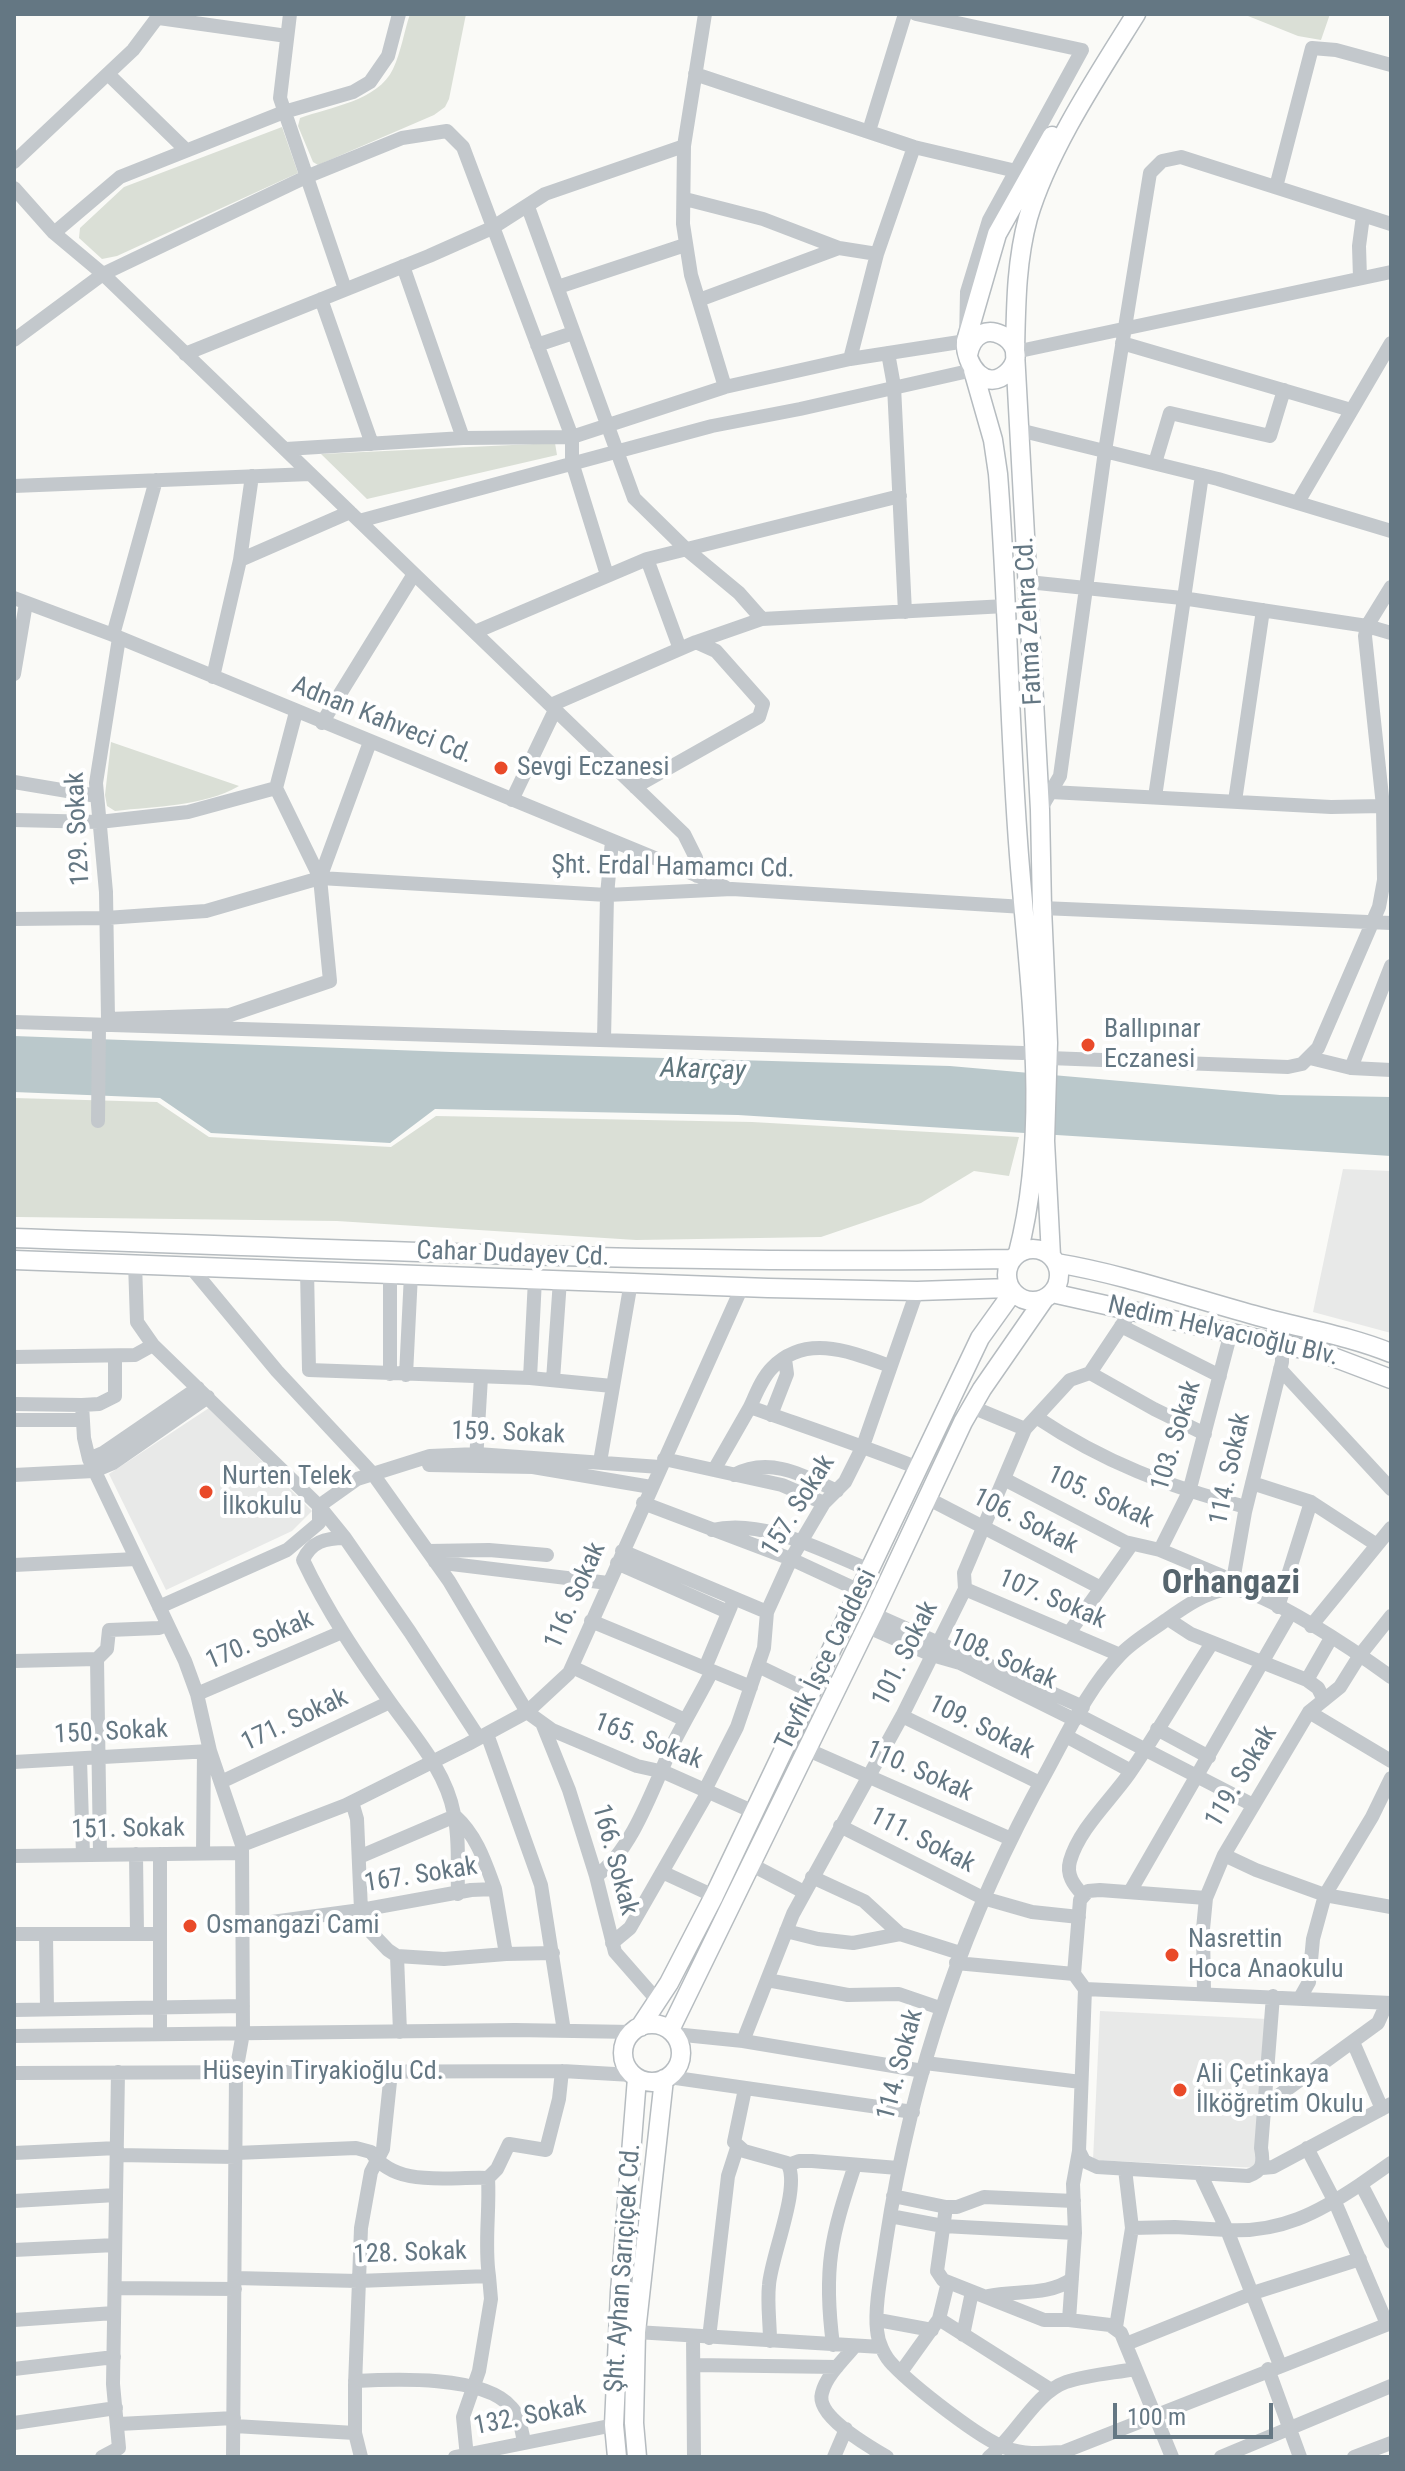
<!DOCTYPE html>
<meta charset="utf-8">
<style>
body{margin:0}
#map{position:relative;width:1405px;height:2471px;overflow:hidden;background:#fafaf7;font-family:"Roboto Condensed",sans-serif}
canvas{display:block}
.frame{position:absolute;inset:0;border:16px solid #647783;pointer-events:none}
.scale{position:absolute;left:1113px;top:2403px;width:160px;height:36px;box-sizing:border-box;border:4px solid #647783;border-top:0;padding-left:10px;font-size:24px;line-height:28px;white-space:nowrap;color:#647783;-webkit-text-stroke:6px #fff;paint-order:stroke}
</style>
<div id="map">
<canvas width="1405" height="2471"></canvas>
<div class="frame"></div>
<div class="scale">100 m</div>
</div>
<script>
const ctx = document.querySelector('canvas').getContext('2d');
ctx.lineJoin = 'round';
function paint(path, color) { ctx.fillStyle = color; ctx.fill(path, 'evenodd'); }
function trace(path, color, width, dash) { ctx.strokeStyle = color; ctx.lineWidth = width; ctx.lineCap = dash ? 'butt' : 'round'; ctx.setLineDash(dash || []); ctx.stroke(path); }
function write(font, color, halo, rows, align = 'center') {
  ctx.font = font + ' "Roboto Condensed",sans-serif'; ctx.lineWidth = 8; ctx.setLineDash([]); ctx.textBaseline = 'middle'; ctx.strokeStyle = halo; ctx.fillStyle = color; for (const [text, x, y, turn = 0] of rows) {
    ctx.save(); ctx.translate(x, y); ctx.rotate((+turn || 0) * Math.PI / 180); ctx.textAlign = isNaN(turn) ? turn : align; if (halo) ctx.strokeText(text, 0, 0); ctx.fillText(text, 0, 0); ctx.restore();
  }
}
paint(new Path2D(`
 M1343,1169l48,2v162l-78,-21z
 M209,1408l103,103 -20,20 -126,59 -57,-116z
 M1100,2011l167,8 -7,149 -167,-8z`), '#e8e9e8');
paint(new Path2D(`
 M410,14h56l-17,85 -4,8 -11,8 -116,50 -5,-3 -15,-36 2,-8c30,-11 78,-17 93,-49 8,-17 11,-37 17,-55z
 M1243,14h87l-9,26 -23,-4z
 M282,127l16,46 -181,83 -15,3 -23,-21 1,-10 44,-41z
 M555,443l2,12 -190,44 -46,-45z
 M111,742l128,44c-37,21 -83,20 -124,25l-8,-5 -2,-11z
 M14,1098l143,4 52,35 182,10 45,-31 316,6 267,15 -10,39 -35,-5 -53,32 -100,34 -185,3 -299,-19 -319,-4h-4z`), '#dadfd6');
paint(new Path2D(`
 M14,1036l437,16 499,14 330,29 111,2v59l-653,-41 -303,-6 -45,34 -179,-10 -51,-35 -146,-6z`), '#bac8cb');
const major = new Path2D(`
 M968,355c8,-46 67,-13 41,16 -23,24 -45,-7 -43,-30l31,-107 55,-98
 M973,370l20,70 5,34c10,127 11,254 21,381 10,129 32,271 -1,398
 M14,1238c333,11 664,27 997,21
 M1007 1275a26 26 0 1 1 52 0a26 26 0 1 1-52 0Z
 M1051,1256l-6,-115 3,-98 -6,-135 -2,-98 -25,-458c1,-45 1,-90 13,-134 20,-68 70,-143 108,-204
 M14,1260l754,28 149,3 93,-3
 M1056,1263c67,11 132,34 198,52 45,13 93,20 137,38
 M1052,1293l273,61 66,25
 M623 2053a29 29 0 1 1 58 0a29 29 0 1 1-58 0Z
 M640,2027l29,-44 45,-87 266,-558 33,-46
 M670,2030l203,-416 90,-192 19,-33 63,-91
 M617,2457l-3,-32 6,-133 17,-214
 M637,2457l-3,-34 2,-91 28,-253`);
trace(major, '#b6bcc0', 21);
trace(new Path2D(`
 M290,14l-10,84 65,191
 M705,14l-21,132 -1,78 8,51 34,112
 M159,18l128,18
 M108,74l78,76
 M695,74l219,73 102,24
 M869,131l36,-117
 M14,162l119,-112 27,-36
 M1276,187l36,-139 24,2 55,15
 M14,188l40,45 49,41 581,560 12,24 1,18
 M685,199l78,20 76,29 38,6
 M528,207l106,291 52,51 53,44 23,26
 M54,233l66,-56 164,-65 69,-20 17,-10 18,-26 11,-42
 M403,266l60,172
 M1360,278l-1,-32 4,-30
 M558,287l127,-42
 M321,299l51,145
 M699,300l140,-52
 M14,340l89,-66 203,-97 96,-39 45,-7 16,16 109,290v25l35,113
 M1122,343l229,67
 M537,345l36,-12
 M1015,352l376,-80
 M888,353l6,33 11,226
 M185,354l244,-98 63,-28 53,-34 139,-48
 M850,359l27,-105 37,-107
 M1019,430l199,49 173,52
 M286,449l177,-11 109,-1 153,-50 125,-28 116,-18 1,-49 22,-72 93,-170 -166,-36
 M1155,463l15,-50 100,23 14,-46
 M14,486l296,-12
 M1298,502l93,-159
 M359,521l353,-95 88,-17 173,-39
 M647,559l33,90
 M240,560l110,-48
 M1028,582l154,16 185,28 24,7
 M14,598l99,37 612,252
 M475,632l172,-73 253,-63
 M113,635l43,-155
 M119,638l-23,145 10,109 2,127 122,-4 100,-34 -10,-103 -44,-90 20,-76
 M696,642l66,-23 244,-13
 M14,674l12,-71
 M213,677l27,-117 12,-84
 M551,705l145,-63 20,9 47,53 -4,13 -124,70
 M322,723l92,-149
 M14,782l83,14
 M1051,792l280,15 52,-1
 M1155,797l47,-322
 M512,800l43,-90
 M1235,801l28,-191
 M1040,810l20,-34 45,-325 45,-278 12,-12 19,-4 210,67
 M14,820l85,2 89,-10 88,-24
 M320,878l50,-136
 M1042,908l349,15
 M14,919l92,-1 100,-7 114,-33 287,17 125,-6 292,18
 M14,1022l1009,31
 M604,1040l3,-145 5,-54
 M1049,1058l239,9 14,-3 16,-16 61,-141 5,-27 -1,-74 -18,-170 2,-10 24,-39
 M1310,1058l41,10 40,2
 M1351,1068l40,-102
 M98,1121l1,-95
 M135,1263l2,59 16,23 166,161 26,32 65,94 69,106
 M189,1265l88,106 96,103 76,107 78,131 25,18 85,36 27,6 90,40
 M307,1270l2,100 221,8 82,8
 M1121,1326l99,50
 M115,1356v40l-16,8 -17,1 2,33 5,21 96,202 12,33 13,57 32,94 1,188 -7,39 -3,385
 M14,1357l121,-2 18,-10
 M1280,1369l111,120
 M1090,1373l64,36 51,25
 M390,1374v-101
 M406,1375l5,-101
 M530,1378l5,-99
 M553,1380l7,-100
 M14,1404l68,1
 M750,1407c6,-13 12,-29 22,-39 34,-35 79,-16 118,-2
 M972,1407l53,22
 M771,1415l16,-41 -2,-15
 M1036,1417c69,46 131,69 210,90
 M14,1420h69
 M89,1459l14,-6 95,-65
 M664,1459l118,26 42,18
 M476,1461l5,-84
 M600,1462l31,-180
 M429,1465l104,2 118,20
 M714,1470l36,-63c56,20 113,39 168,61
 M14,1475l80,-4 19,-8 95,-66
 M734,1475c35,-19 69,0 103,16
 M1004,1479l121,63 35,8 62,26
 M1252,1483l59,19 66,43
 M927,1498l174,90
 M643,1503l148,56 69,32
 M712,1530c52,-12 110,21 158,40
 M345,1538c-20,0 -34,4 -42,22 24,51 55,97 87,142 25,35 56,69 64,112 6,25 3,54 4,80
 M1160,1550l29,-58 42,-160
 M428,1551l61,-1 58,5
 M622,1551l145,61
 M435,1562l173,21
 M617,1563l111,49
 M14,1565l122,-6
 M965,1589l155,66
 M1239,1589l-5,-14 11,-63 37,-150v-19
 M159,1607l128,-57 32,-27v-17l38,-27 73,-23 47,-2 183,13
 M1278,1607l33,-105
 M873,1614l210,93
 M1168,1619l23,15 116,46 11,8 6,12
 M591,1621l121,50c-12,24 -26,47 -38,71 -19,40 -41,109 -78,134
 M866,1626l66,29 28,8 115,57
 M1311,1626l80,-98
 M1069,1633l63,-89
 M97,1659l10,-10 2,-19 50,-2 8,-3
 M14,1661l83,-2 3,195
 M758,1666l54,26
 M572,1667l113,53
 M705,1668l26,-62
 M712,1671l39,16
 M1391,1677c-29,-21 -130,-91 -162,-88 -22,2 -46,19 -63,31 -15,11 -33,21 -46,35 -31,32 -51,75 -72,114 -83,149 -136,302 -162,472 -3,24 -12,65 -9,89 1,12 7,26 16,35 20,21 87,74 113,83 20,7 37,5 57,4l328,-129
 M1307,1680l24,-42
 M197,1694l145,-62
 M1309,1712l82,49
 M1078,1715l175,90
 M902,1716l138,67
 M542,1723l27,67 27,86 19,76 42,48
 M1157,1729l52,28
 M487,1734l54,151 23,146
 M1066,1736l65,35
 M806,1749l205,90
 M80,1759l3,96
 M14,1762l196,-11
 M221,1782l169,-80
 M705,1790l32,-63 27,-79 3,-36 24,-53 33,-56 21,-21 18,-36 54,-155
 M352,1802l5,17 4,91 6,18 21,22 9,6 47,3 62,-5
 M840,1826l143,72 49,14 47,5
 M242,1845l104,-40 122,-61 59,-32 42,-39 173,-386
 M203,1853l1,-102
 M136,1854l1,79
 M1224,1855l32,15 69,25 66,12
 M14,1856l228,-3
 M359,1857l96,-41c22,20 30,46 40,73
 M750,1864l54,28
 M662,1872l52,24
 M812,1877l52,24 36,33
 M1131,1890l159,-276
 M1082,1894c-8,-9 -16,-19 -12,-33 9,-32 40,-60 59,-87 29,-42 55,-88 83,-131
 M1206,1898l-106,-8 -12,1 -8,9 -6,74 11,15 -6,162 5,10 13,6 151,9c15,-5 16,-13 13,-28l12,-152
 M242,1926l119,-16 110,-20 24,-1 11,65 47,-1
 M786,1931l32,8 35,4 47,-9 60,19
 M14,1934h145
 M46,1934l1,75
 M612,1943l18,-15 78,-136
 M397,1956l3,76
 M956,1963l118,11
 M767,1980l81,15 51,-1 41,14
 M1085,1989l306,14
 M1204,1993l-1,-64 3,-31 18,-43 85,-143 31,-25 20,-32 31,-39
 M1300,1998l9,-16 4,-43 12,-44 47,-78 19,-39
 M14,2010l229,-4
 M160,2034v-180
 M674,2034l69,7 180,30
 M14,2036l501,-6 117,2
 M743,2041l50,-127 109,-198 63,-127 -1,-16 61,-144 45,-49 20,-7 42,-63
 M1353,2042l29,67
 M925,2063l156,19
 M14,2073l548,-2 70,4
 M669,2077l244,35
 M745,2089l-11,53 10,9 43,12c15,22 -16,93 -18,122 -2,18 1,38 1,56
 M1264,2106l114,-83 9,-20
 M1307,2148l28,54 52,122
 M1079,2151l-6,33 2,49 -6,87 41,5 11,8 51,124
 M14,2153l103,-5
 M236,2153l120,-5 15,4c25,37 79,24 117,26l9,-9 12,-25 37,6 13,-51 3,-28
 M117,2155l119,2
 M788,2165l11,-4h13l86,7
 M1262,2168l11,-1 118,-63
 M1200,2173l27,57c53,3 91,-17 134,-46l30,58
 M1361,2184l30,-21
 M893,2196l53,11h11l27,-10 90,4
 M14,2201l102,-6
 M946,2207l-9,64 6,9 101,40h25
 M890,2216l53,10 132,7
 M1132,2228l43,-1 52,3 53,135
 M14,2250l101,-5
 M235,2278l123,3 131,-5c-5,-32 1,-65 -1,-98
 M115,2288l120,1
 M988,2296c27,-6 61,0 84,-17
 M939,2319l112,71
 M14,2320l100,-7
 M878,2320l54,10
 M1116,2327l16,-99 -7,-59
 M636,2332l245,15
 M963,2335l9,-43
 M693,2336l1,121
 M709,2338l19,-162 9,-28
 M1126,2344l127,-51 107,-34
 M833,2345c-10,-77 -2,-108 22,-180
 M855,2346c-11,13 -29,30 -33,47 -7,23 48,54 65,64
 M694,2365l143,2
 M14,2369l100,-12
 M1268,2369l32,88
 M901,2372l38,-53 9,-37
 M355,2381c39,-2 129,-6 156,26 9,9 10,22 13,34
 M14,2423l102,-15
 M119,2424l115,-6
 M234,2426l121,7
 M102,2457l17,-9 -6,-64 5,-312
 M361,2457l-6,-24v-48l6,-157 10,-56 12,-23 8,-77
 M455,2457l159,-32
 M467,2457l-4,-40 16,-46 12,-72 -2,-23
 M834,2457l12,-28
 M989,2457c26,-20 46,-64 77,-75 21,-7 47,-9 69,-13
 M1221,2457l170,-71
 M1354,2457l37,-14`), '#c3c8cc', 14);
trace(major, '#fff', 18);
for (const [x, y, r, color] of [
 [501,768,8,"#e94a29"],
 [1088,1045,8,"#e94a29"],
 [206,1492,8,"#e94a29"],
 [190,1926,8,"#e94a29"],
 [1172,1955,8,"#e94a29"],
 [1180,2090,8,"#e94a29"]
]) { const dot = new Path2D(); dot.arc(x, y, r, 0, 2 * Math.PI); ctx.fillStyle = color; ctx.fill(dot); trace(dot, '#fff', 3); }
write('26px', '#647783', '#fff', [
 ["Fatma Zehra Cd.",1030,621,-93],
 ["Adnan Kahveci Cd.",382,721,22],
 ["129. Sokak",79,829,-93],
 ["Şht. Erdal Hamamcı Cd.",673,868,1],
 ["Cahar Dudayev Cd.",513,1255,2],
 ["Nedim Helvacıoğlu Blv.",1223,1332,13],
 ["159. Sokak",508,1434,2],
 ["103. Sokak",1177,1436,-73],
 ["114. Sokak",1231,1469,-78],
 ["105. Sokak",1100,1498,25],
 ["157. Sokak",799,1506,-58],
 ["106. Sokak",1025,1522,27],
 ["116. Sokak",576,1596,-66],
 ["107. Sokak",1052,1600,23],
 ["170. Sokak",260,1641,-23],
 ["101. Sokak",906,1654,-63],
 ["Tevfik İşce Caddesi",827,1660,-64],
 ["108. Sokak",1003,1660,24],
 ["171. Sokak",295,1721,-25],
 ["109. Sokak",981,1728,26],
 ["150. Sokak",111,1733,-3],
 ["165. Sokak",648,1742,21],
 ["110. Sokak",919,1772,24],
 ["119. Sokak",1242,1777,-59],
 ["151. Sokak",128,1830,-1],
 ["111. Sokak",922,1841,27],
 ["166. Sokak",614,1860,75],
 ["167. Sokak",421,1876,-9],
 ["114. Sokak",901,2065,-75],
 ["Hüseyin Tiryakioğlu Cd.",323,2072],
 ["128. Sokak",410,2254,-2],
 ["Şht. Ayhan Sarıçiçek Cd.",624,2268,-86],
 ["132. Sokak",530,2417,-11]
]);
write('26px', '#647783', '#fff', [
 ["Sevgi Eczanesi",517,768],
 ["Ballıpınar",1104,1030],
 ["Eczanesi",1104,1060],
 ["Nurten Telek",222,1477],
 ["İlkokulu",222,1507],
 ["Osmangazi Cami",206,1926],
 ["Nasrettin",1188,1940],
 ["Hoca Anaokulu",1188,1970],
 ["Ali Çetinkaya",1196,2075],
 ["İlköğretim Okulu",1196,2105]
], 'left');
write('italic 28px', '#5f767d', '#fff', [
 ["Akarçay",703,1071,2]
]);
write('bold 34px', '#56656e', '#fff', [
 ["Orhangazi",1231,1584]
]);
</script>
